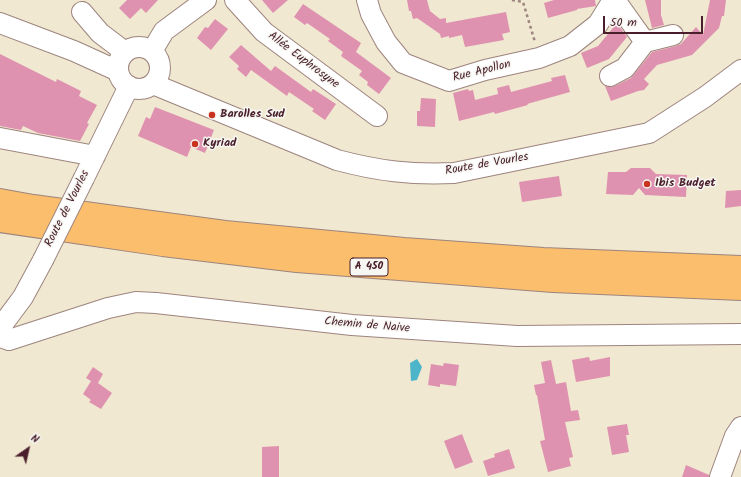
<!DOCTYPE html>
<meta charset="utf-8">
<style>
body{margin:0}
#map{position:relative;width:741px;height:477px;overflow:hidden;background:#f0e8d1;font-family:Kalam,sans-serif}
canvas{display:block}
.north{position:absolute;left:8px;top:429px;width:40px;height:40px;-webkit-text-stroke:3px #f6f6f2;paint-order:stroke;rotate:34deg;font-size:11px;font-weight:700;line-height:16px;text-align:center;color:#4a1f2b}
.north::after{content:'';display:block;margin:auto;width:14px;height:18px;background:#4a1f2b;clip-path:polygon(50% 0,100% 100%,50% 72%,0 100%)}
.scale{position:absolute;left:603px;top:16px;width:100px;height:18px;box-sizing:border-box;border:2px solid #4a1f2b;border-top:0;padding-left:5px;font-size:12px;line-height:14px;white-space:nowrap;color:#4a1f2b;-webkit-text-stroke:3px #f6f6f2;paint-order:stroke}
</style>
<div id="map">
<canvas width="741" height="477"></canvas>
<div class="north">N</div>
<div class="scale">50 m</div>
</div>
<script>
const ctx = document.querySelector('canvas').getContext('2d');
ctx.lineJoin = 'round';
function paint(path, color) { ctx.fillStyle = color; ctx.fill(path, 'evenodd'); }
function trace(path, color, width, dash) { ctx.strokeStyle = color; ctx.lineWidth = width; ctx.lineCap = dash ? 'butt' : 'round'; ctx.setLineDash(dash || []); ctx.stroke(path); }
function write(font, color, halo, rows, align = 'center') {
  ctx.font = font + ' Kalam,sans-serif'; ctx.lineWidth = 3; ctx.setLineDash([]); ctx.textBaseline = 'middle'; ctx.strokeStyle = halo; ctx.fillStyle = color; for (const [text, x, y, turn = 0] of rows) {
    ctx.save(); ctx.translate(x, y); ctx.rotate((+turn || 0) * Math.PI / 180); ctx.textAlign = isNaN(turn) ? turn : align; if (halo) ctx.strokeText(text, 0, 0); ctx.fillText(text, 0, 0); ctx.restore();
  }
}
paint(new Path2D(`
 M417,359l5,8 -5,13 -6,1 -1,-18z`), '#4cb5ca');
paint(new Path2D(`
 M127,0h31l-12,13 -5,-5 -11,11 -11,-11z
 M262,0h26l-15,13z
 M407,0h20l3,11 10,8 6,-1v5l60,-11 4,20 -8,2 2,6 -39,7 -3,-12 -13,3v-2l-8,2 -1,-4 -23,-16 -4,1 -2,-8h-2z
 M554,0h41l1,6 -19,3v1l-29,8 -4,-15z
 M645,0h16v15l3,10 -12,3z
 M710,0h16l-2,16h-2l-3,12 -27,27 -35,10 -13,14 5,5 -5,6 -6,1 -27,10 -6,-15 5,1 5,-1 16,-8 21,-26 24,-6 5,-2 15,-17 7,8z
 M303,4l58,39 -5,9 35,26 -12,16 -12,-9 1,-3 -9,-7 3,-4 -21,-15 2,-4 -15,-11 2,-2 -23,-16 -2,2 -11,-8z
 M215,19l13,10 -17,21 -14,-12 8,-11 3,1z
 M617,23l10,14 -18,22 -22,9 -6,-15 17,-7z
 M241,45l30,26 4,-5 36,26 2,-3 23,15 -11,16 -13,-9 2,-2 -25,-17 -2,4 -36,-26 -5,7 -9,-8 2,-3 -10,-9z
 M0,54l56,28 1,-3 24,12 -2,5 18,9 -10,18 2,1 -9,17 -42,-8 -15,-7 -2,4 -21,-4z
 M565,75l5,17 -43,12 1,1 -33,9 -1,-2 -35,9 -6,-28 15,-4 1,2 4,-1 2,10 23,-6 -1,-6 12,-3 2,7 41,-11 -1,-3z
 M421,98l15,1 -1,28 -18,-1v-15h3z
 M155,107l59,23 -9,23 -14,-6 -4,10 -49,-21 8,-19 4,2z
 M631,168h19l6,6 31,1 -1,22 -41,-2 -6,-7 -6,7 -27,-1 2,-22h18z
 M559,176l3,20 -40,6 -3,-20z
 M741,190v16l-16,2 1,-17z
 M589,357l1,4 20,-4v19l-34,6 -4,-22z
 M551,360l5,24 10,-2 5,29 7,-1 2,10 -15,2 8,35 -4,1 2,8 -23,6 -8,-31 5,-1 -8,-45h-1l-2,-10 11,-2 -4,-21z
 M444,363l15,2 -3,21 -16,-2v3l-12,-2 3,-21 12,2z
 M93,367l10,7 -5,9 14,10 -11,16 -12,-7 2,-2 -8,-6 8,-13 -5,-3z
 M627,424l2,11h-3l3,17 -17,3 -5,-28z
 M462,434l11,28 -18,7 -11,-28z
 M279,446v31h-17v-30z
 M509,449l6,19 -27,8 -5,-15 12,-4 -1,-3z
 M686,465l23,10v2h-27z`), '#df92af');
const minor = new Path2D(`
 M235,0l29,32 113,84
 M367,0l4,14 15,28 17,21 46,18 36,-11 54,-12 31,-12 28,-22 15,-24
 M615,0l30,42 28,-7
 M82,12l18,21 25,19
 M0,23l74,28 44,20
 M118 68a21 21 0 1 1 42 0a21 21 0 1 1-42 0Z
 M152,51l12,-20 42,-31
 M610,76l15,-8 20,-26
 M153,84l184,76c41,11 74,15 117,13l195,-40 56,-36 36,-27
 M0,138l95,18
 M84,178l45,-92
 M0,328l23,-31 20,-37
 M0,337l9,3 99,-32 28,-6 20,1 196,22 165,11 224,-2
 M720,477l15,-41 6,-9`);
const highway = new Path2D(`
 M0,200l33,6 192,26 179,17 139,10 198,8
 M0,221l163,24 134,16 256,20 188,8`);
trace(minor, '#9d847e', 22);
trace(highway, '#9d847e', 24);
trace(new Path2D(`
 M512,0l11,2 12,40`), '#9d847e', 2.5, [3, 3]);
trace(minor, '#fff', 20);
trace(highway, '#fabe6d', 22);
const minorBridge = new Path2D(`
 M43,260l41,-82`);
trace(minorBridge, '#9d847e', 22, []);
trace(minorBridge, '#fff', 20);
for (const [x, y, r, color] of [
 [212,115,4,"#c8321e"],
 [195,144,4,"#c8321e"],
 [647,184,4,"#c8321e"]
]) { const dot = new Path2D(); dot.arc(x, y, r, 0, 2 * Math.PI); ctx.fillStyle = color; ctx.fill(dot); trace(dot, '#f6f6f2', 1.5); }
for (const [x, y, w] of [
 [369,267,38]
]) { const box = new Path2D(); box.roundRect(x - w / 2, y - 9, w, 18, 3); ctx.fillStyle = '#f6f6f2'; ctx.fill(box); trace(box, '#4a1f2b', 1); }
write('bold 11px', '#4a1f2b', null, [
 ["A 450",369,267]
]);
write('12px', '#4a1f2b', '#f6f6f2', [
 ["Allée Euphrosyne",303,61,37],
 ["Rue Apollon",482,72,-14],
 ["Route de Vourles",487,165,-10],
 ["Route de Vourles",68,209,-63],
 ["Chemin de Naive",367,326,5]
]);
write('bold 12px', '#4a1f2b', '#f6f6f2', [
 ["Barolles Sud",220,115],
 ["Kyriad",203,144],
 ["Ibis Budget",655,184]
], 'left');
</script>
